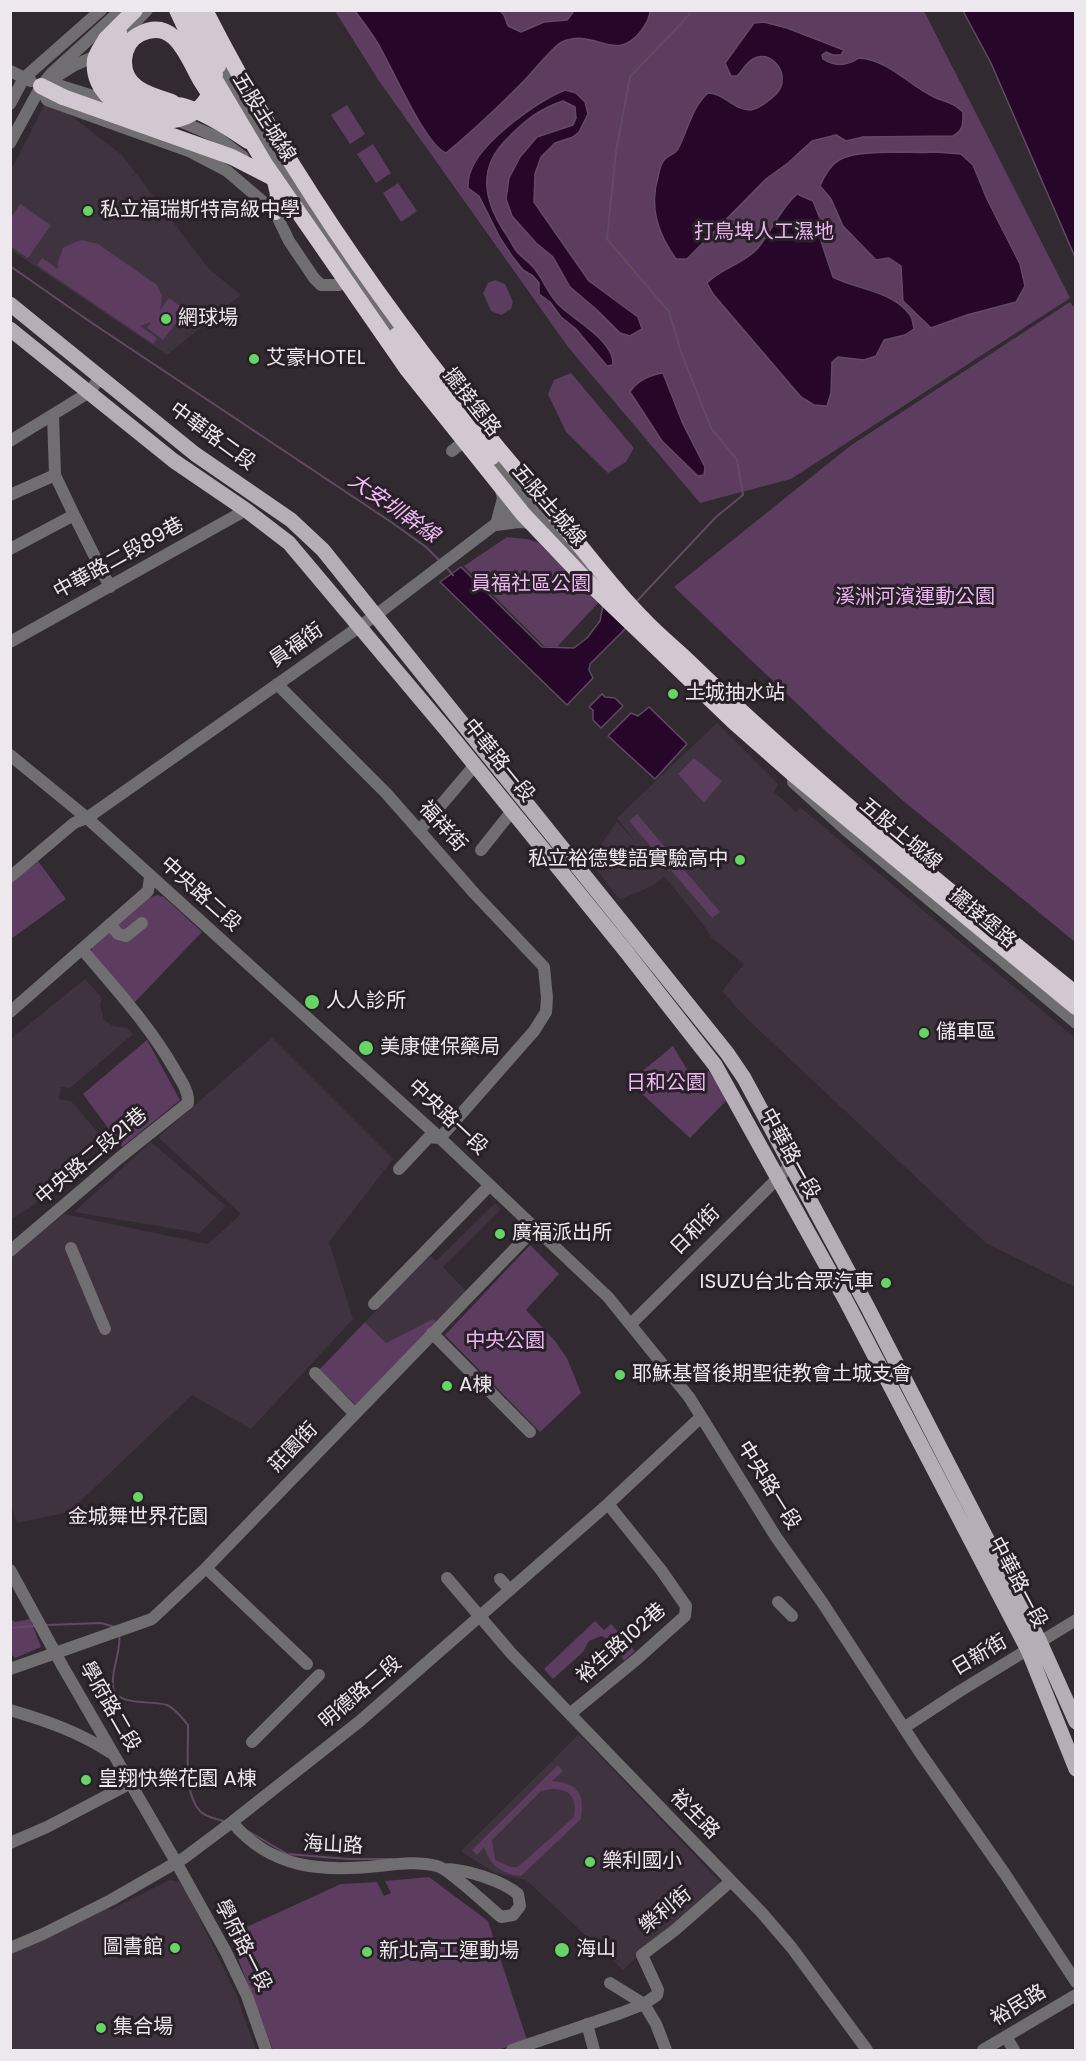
<!DOCTYPE html>
<meta charset="utf-8">
<style>
body{margin:0}
#map{position:relative;width:1086px;height:2061px;overflow:hidden;background:#312a31;font-family:Poppins,sans-serif}
canvas{display:block}
.frame{position:absolute;inset:0;border:12px solid #ede8ed;pointer-events:none}
</style>
<div id="map">
<canvas width="1086" height="2061"></canvas>
<div class="frame"></div>
</div>
<script>
const ctx = document.querySelector('canvas').getContext('2d');
ctx.lineJoin = 'round';
function paint(path, color) { ctx.fillStyle = color; ctx.fill(path, 'evenodd'); }
function trace(path, color, width, dash) { ctx.strokeStyle = color; ctx.lineWidth = width; ctx.lineCap = dash ? 'butt' : 'round'; ctx.setLineDash(dash || []); ctx.stroke(path); }
function write(font, color, halo, rows, align = 'center') {
  ctx.font = font + ' Poppins,"Noto Sans TC",sans-serif'; ctx.lineWidth = 6; ctx.setLineDash([]); ctx.textBaseline = 'middle'; ctx.strokeStyle = halo; ctx.fillStyle = color; for (const [text, x, y, turn = 0] of rows) {
    ctx.save(); ctx.translate(x, y); ctx.rotate((+turn || 0) * Math.PI / 180); ctx.textAlign = isNaN(turn) ? turn : align; if (halo) ctx.strokeText(text, 0, 0); ctx.fillText(text, 0, 0); ctx.restore();
  }
}
paint(new Path2D(`
 M44,105l26,10 52,40 87,114 32,26 -74,60 -156,-105 -1,-78z
 M717,723l61,61 -4,8 16,14 6,6 4,-5 275,231v249l-89,-44 -241,-226 -23,-26 22,-27 -33,-27 -8,-13 -39,-48 -10,9 -34,15 -30,-39 27,-40 19,22 -19,-25z
 M85,979l17,19 -2,7 4,15 9,6 14,2 6,6 -63,54 -9,-1 -2,12 12,2 30,35 -23,31 -18,16 1,2 -9,8 -2,-2 -20,17 -19,11v-180z
 M272,1038l121,121 -64,83 24,77 -102,110 -59,-34 -123,117 -52,11 -7,-21v-245l54,-43 144,30 33,-30 -83,-77z
 M151,1142l75,64 -26,27 -126,-21z
 M495,1203l6,6 -58,58 23,24 -29,31 -4,-2 -47,23 -21,-21 65,-66 6,5z
 M579,1734l141,148 -1,4 -46,38 -50,46 -97,-90 -31,-7 -34,-22z
 M170,1880l9,2 6,7 51,105 20,56h-245v-98l97,-45 2,3z`), '#3e333f');
paint(new Path2D(`
 M335,11h589l146,287 -279,181 -91,24 -132,-156 -189,-266z
 M347,105l18,29 -15,10 -19,-29z
 M373,144l18,29 -15,10 -19,-29z
 M398,183l19,28 -16,11 -18,-29z
 M20,204l31,21 -23,33 -17,-11v-29z
 M82,240l16,4 59,41 5,11 -2,14 9,-12 17,12 -23,30 -16,-12 4,-6 -11,4 17,12 -4,6 -116,-79 5,-7 16,11v-7l5,-14 12,-6z
 M495,280l10,4 8,18 -2,7 -10,6 -10,-4 -8,-18 5,-10z
 M1070,302l6,8 -1,632 -174,-143 -72,-65 -155,-147 176,-141z
 M571,373l63,75 -8,14 -18,11 -42,-41 -18,-38 6,-14z
 M507,537l20,2 12,4 59,60 -41,44 -13,-1 -80,-80z
 M694,758l28,23 -18,22 -26,-29z
 M637,814l83,98 -8,6 -83,-97z
 M38,861l28,38 -55,40v-56z
 M157,895l7,2 38,35 -68,71 -42,-47v-9l56,-49z
 M147,1040l33,60 -58,47 -39,-53z
 M673,1046l21,35 15,-10 18,29 -37,38 -61,-56z
 M530,1245l29,29 -33,36 29,31 12,17 14,35 -41,39 -95,-97z
 M433,1319l4,3 -81,83 -37,-35 46,-48 21,21z
 M11,1619l4,3 15,-3 11,28 -26,11 -4,-4z
 M595,1621l9,9 7,-6 24,27 -11,10 -9,-19 -14,-6 -12,5 -6,11 -30,27 -9,-10z
 M558,1765l5,6 -11,10c26,2 33,12 29,38l-60,57c-20,-2 -30,-10 -37,-29l-7,8 -5,-5zM552,1789c19,0 25,9 22,28l-56,50h-7l-16,-7 -3,-20 49,-49z
 M429,1877l59,44 39,119 -29,10h-225l-44,-115 112,-51 36,-2 7,14 7,-3 -6,-12z`), '#5c3c5f');
const water = new Path2D(`
 M650,10c0,8 -4,14 -9,21 -26,34 -46,-4 -79,11 -9,4 -30,31 -38,39 -25,25 -51,50 -78,72 -20,-7 -53,-83 -65,-104 -7,-13 -17,-26 -26,-38h145l4,4 4,11 13,6 23,-10 23,-2 7,-9z
 M963,11h112v246l-84,-194z
 M764,22l23,6 57,22 -3,5h-8l-7,-3 -4,3 1,4c12,8 24,7 36,-1 30,2 49,27 75,39 11,5 19,5 29,15 0,11 1,18 -10,24l-90,1 -17,4 -10,-6 -24,6 -24,22 -22,16 -79,80h-11c-18,-25 -27,-51 -18,-82 1,-5 2,-12 6,-17 4,-5 10,-5 14,-11 10,-19 14,-42 30,-56 16,0 27,18 43,17 6,-1 12,-5 17,-9 6,-5 13,-10 14,-18 2,-17 -13,-32 -29,-24 -6,3 -11,12 -16,17h-6l-6,-13 29,-40z
 M565,90l11,3 9,9 3,12 -9,18 -6,5 -18,6 -14,14 -6,17 -1,28 55,79 49,36 4,12 -12,7 -10,-3 -23,-23 -27,-23 -17,-30 -17,-14 -24,-27 -6,-17 3,-21 11,-21 17,-20 36,-12 3,-7 -1,-11 -12,-6c-25,8 -41,22 -59,41 -29,31 -17,65 4,95 3,5 6,12 10,16 5,5 11,9 16,15 10,12 14,27 26,38 15,15 55,35 53,59l-6,1 -31,-37 -15,-12 -11,-15 -11,-8v-11l-6,-7 -10,-6 -11,-14 -12,-18 -21,-42 -11,-8c0,-5 0,-10 2,-15 9,-30 66,-71 95,-83z
 M935,152l26,2 12,11 14,34 33,65 5,22 -9,16 -49,13 -36,13 -28,-27 -2,-35 -12,-8 -13,2 -33,-34 -12,-27 -11,-13c4,-10 9,-20 19,-26 20,-12 72,-6 96,-8z
 M797,194l16,7 8,20 -2,14 14,42c25,13 60,14 77,38 3,4 3,10 4,14l-9,6 -21,5 -8,16 -12,4 -26,-3 -6,5 -1,31 -4,13 -13,-1 -13,-8 -88,-103 -6,-11c14,-15 37,-19 51,-35 14,-17 22,-39 39,-54z
 M663,373l20,51 22,43 -1,8 -6,1 -36,-35 -32,-49c7,-11 20,-17 33,-19z
 M461,567l81,80 32,1 13,-10 13,-17 3,-15 23,22 -36,36 -1,6 4,8 -26,27 -127,-123z
 M602,694l3,3 10,1 8,8 -22,22 -8,-8v-10l-4,-3z
 M649,707l38,37 -32,35 -47,-43 23,-23 7,3z`);
paint(water, '#260629');
trace(water, '#624a64', 1.5);
trace(new Path2D(`
 M10,266l79,55 302,201 35,25 13,13
 M445,566l8,9
 M636,602l80,-85 27,-22 -6,-35 -26,-32 -30,-76 -12,-40 -62,-73 9,-87 14,-75 59,-62 2,-5
 M46,1625l55,-2 14,4
 M10,1628l25,-2
 M119,1634c3,17 -8,34 -6,52 1,21 40,14 54,19 9,4 15,13 21,20 1,24 -6,69 13,87 5,5 16,7 22,9
 M248,1831l39,23 61,5h44`), '#624a64', 2);
trace(new Path2D(`
 M116,43l31,-33
 M216,55l21,38
 M10,71l21,10
 M54,78l21,-13 16,-7
 M223,82l19,23 112,172 46,65
 M41,86l6,14 142,51 38,20 48,41 14,29 25,37 7,7h18l13,-8
 M42,86l16,-1 57,18
 M10,104l14,-26 77,-68
 M175,119l42,18 26,20
 M10,143l31,-57 11,-13 69,-63
 M53,415l2,60
 M10,441l78,-48 12,-15
 M452,451l18,-15
 M486,454l112,126
 M500,486l3,12 -7,27 23,-3 14,1
 M10,495l45,-20 19,40
 M10,549l64,-34 36,72
 M10,642l236,-132
 M277,684l109,109 89,101 69,73 3,31 -1,14 -12,19 -94,107 -11,-1 -30,32
 M10,755l77,63 353,320 168,159 81,100 87,140 46,65 97,149 86,123 71,108
 M793,782l54,49 229,192
 M419,831l56,-66
 M481,850l31,-39
 M10,877l64,-54 13,-5 289,-203 147,-112
 M110,924l8,10 8,2 16,-13
 M10,1012l138,-121 2,-14
 M71,1248l34,81
 M10,1251l108,-92 70,-56c1,-12 -7,-22 -13,-33 -28,-48 -59,-80 -93,-121
 M374,1304l116,-119
 M631,1324l159,-158
 M432,1333l98,99
 M315,1373l40,41
 M206,1568l101,96
 M10,1570l53,97 113,195 50,90 21,44 19,54
 M447,1578l64,75 251,260 30,35 75,102
 M500,1579l10,11
 M778,1602l14,14
 M10,1669l142,-50 54,-51 329,-340
 M10,1710c37,11 69,22 101,43
 M571,1713l66,-54 48,-43 1,-10 -25,-36 -53,-66
 M905,1727l55,-36 116,-71
 M252,1742l67,-67
 M232,1822c39,47 90,50 146,44 19,-2 40,-5 59,0 12,3 52,41 64,51l12,-2 7,-9 -2,-12c-17,-14 -53,-25 -74,-25
 M10,1843l37,-16 84,-44
 M10,1948l33,-14 68,-34 73,-42 48,-36 128,-101 248,-217 93,-87
 M610,1983l34,21 12,20 10,26
 M587,2024l7,26
 M1006,2037l8,13
 M512,2050l109,-37 23,-9 13,-9 1,-5 -16,-35 33,-25 56,-49
 M983,2050l93,-55`), '#716e71', 12);
trace(new Path2D(`
 M10,304l185,150 96,66 32,30 404,503 17,25 123,228 173,336 36,80
 M10,329l164,132 72,49 43,33 159,189 176,217 91,116 130,234 183,351 48,119`), '#b5aeb6', 15);
trace(new Path2D(`
 M205,10c93,183 214,349 348,503 30,35 57,73 90,106 14,15 29,27 44,41 123,119 256,226 389,334
 M106,39l29,-29
 M41,86l22,11
 M172,102c-22,-7 -49,-13 -48,-42 1,-11 5,-21 16,-26 35,-18 48,25 61,47 11,18 25,36 38,53
 M274,177l4,17 -3,18`), '#d1c8d1', 16);
trace(new Path2D(`
 M177,10l12,26 76,128 142,205 116,145 59,62 152,146 58,51 284,234
 M190,10l28,56
 M119,33c-20,39 -9,66 36,72 9,1 19,-1 28,1 23,7 45,21 65,35
 M106,39c-4,7 -10,14 -11,21 -7,57 110,95 120,14
 M63,97l169,60 39,20
 M397,335l95,122`), '#d1c8d1', 16);
for (const [x, y, r, color] of [
 [88,211,6,"#67d465"],
 [166,319,6,"#67d465"],
 [254,359,6,"#67d465"],
 [673,694,6,"#67d465"],
 [740,860,6,"#67d465"],
 [312,1002,8,"#67d465"],
 [924,1033,6,"#67d465"],
 [366,1048,8,"#67d465"],
 [500,1234,6,"#67d465"],
 [886,1283,6,"#67d465"],
 [620,1375,6,"#67d465"],
 [447,1386,6,"#67d465"],
 [138,1497,6,"#67d465"],
 [86,1780,6,"#67d465"],
 [590,1862,6,"#67d465"],
 [175,1948,6,"#67d465"],
 [562,1950,8,"#67d465"],
 [367,1952,6,"#67d465"],
 [101,2028,6,"#67d465"]
]) { const dot = new Path2D(); dot.arc(x, y, r, 0, 2 * Math.PI); ctx.fillStyle = color; ctx.fill(dot); trace(dot, '#272027', 2); }
write('20px', '#ede8ed', '#272027', [
 ["五股土城線",263,118,58],
 ["擺接堡路",471,403,52],
 ["中華路二段",212,437,36],
 ["五股土城線",548,506,49],
 ["中華路二段89巷",119,559,-29],
 ["員福街",297,646,-35],
 ["中華路一段",498,761,51],
 ["福祥街",442,827,48],
 ["五股土城線",900,835,40],
 ["中央路二段",200,895,42],
 ["擺接堡路",982,919,40],
 ["中央路一段",447,1118,43],
 ["中華路一段",789,1154,61],
 ["中央路二段21巷",92,1157,-40],
 ["日和街",696,1231,-45],
 ["莊園街",294,1448,-46],
 ["中央路一段",768,1486,58],
 ["中華路一段",1017,1583,62],
 ["裕生路102巷",622,1644,-41],
 ["日新街",980,1656,-31],
 ["明德路二段",361,1693,-40],
 ["學府路二段",109,1707,60],
 ["裕生路",694,1815,45],
 ["海山路",333,1846,3],
 ["樂利街",666,1911,-39],
 ["學府路一段",242,1946,63],
 ["裕民路",1019,2006,-31]
]);
write('20px', '#ede8ed', '#272027', [
 ["私立福瑞斯特高級中學",100,211],
 ["網球場",178,319],
 ["艾豪HOTEL",266,359],
 ["土城抽水站",685,694],
 ["私立裕德雙語實驗高中",728,860,"right"],
 ["人人診所",326,1002],
 ["儲車區",936,1033],
 ["美康健保藥局",380,1048],
 ["廣福派出所",512,1234],
 ["ISUZU台北合眾汽車",874,1283,"right"],
 ["耶穌基督後期聖徒教會土城支會",632,1375],
 ["A棟",459,1386],
 ["金城舞世界花園",138,1518,"center"],
 ["皇翔快樂花園 A棟",98,1780],
 ["樂利國小",602,1862],
 ["圖書館",163,1948,"right"],
 ["海山",576,1950],
 ["新北高工運動場",379,1952],
 ["集合場",113,2028]
], 'left');
write('20px', '#eeb4f4', '#272027', [
 ["打鳥埤人工濕地",764,233],
 ["員福社區公園",531,585],
 ["溪洲河濱運動公園",915,598],
 ["日和公園",666,1084],
 ["中央公園",505,1342]
]);
write('italic 21px', '#f2b9f8', '#272027', [
 ["大安圳幹線",393,509,35]
]);
</script>
